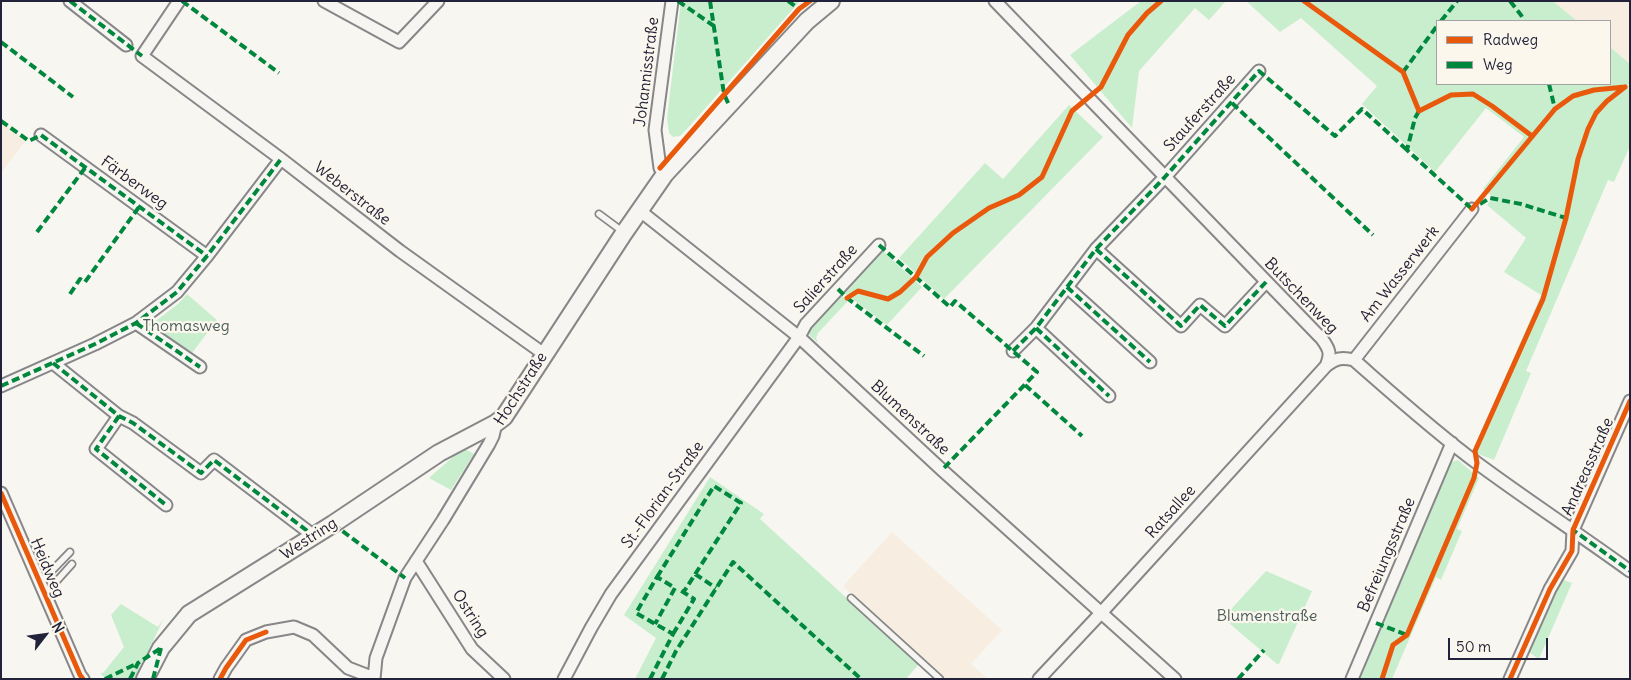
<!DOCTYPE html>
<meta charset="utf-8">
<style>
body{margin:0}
#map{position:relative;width:1631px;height:680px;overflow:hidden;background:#f8f6f0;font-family:Delius,sans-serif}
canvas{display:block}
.frame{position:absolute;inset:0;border:2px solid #22223b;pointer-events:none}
.legend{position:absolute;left:1436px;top:20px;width:175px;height:65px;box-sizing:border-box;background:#fbf7ec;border:1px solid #a4a2a5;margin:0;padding:6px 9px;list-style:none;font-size:15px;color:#22223b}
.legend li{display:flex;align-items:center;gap:10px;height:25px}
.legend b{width:25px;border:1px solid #a4a2a5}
.north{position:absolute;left:20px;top:610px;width:50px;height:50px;-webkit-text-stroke:4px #fbf7ec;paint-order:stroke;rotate:60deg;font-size:14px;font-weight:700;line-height:20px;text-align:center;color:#22223b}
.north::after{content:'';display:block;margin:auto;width:18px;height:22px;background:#22223b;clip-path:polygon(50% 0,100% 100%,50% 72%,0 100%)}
.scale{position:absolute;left:1448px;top:638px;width:100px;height:22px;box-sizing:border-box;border:2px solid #22223b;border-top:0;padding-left:6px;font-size:15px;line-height:18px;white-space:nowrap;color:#22223b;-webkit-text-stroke:4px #fbf7ec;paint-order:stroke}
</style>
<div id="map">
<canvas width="1631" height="680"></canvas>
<div class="frame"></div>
<ul class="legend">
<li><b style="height:6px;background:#e8590c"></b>Radweg</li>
<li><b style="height:6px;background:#00873e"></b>Weg</li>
</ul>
<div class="north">N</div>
<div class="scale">50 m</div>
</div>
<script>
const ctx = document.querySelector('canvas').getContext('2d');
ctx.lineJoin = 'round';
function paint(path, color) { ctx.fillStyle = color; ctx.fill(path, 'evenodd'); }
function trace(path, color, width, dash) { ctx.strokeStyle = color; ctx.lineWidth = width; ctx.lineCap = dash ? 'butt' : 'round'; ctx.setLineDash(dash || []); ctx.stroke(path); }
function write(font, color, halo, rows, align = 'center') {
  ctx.font = font + ' Delius,sans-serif'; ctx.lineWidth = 4.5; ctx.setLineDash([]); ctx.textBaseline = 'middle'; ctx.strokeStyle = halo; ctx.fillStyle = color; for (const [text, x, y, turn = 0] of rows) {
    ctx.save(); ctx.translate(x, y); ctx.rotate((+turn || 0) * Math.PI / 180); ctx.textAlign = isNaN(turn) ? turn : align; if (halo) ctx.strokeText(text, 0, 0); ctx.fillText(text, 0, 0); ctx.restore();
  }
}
paint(new Path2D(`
 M1553,1h77v63l-20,-17v-26h-33z
 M1,122l25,18 -25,33z
 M892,532l110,98 -31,34 17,15h-44l-101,-93z`), '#f7eee1');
paint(new Path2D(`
 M681,1h119l-113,128 -7,7 -7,1 -4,-4 -2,-15z
 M1141,1h85l-17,19 -14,-12 -56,63 -7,57 -62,-73z
 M1246,1h307l24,20h-140v63h173v-37l20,17v82l-16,36 -6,-2 -82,191 5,2 -37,87 -21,-8 68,-157 -37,-23 22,-34 -39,-33 6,-8 -10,-8 41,-52 -38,-29 -51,64 -73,-68 15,-18 -76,-68 -21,14z
 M1069,105l34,32 -159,162 -45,-41 86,-95 18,16z
 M882,250l40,37 -35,38 -44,-33z
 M187,294l30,26 -25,33 -7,1 -32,-24v-7l25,-19z
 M840,294l8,7 -30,32 -2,5 2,5 -8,-7 -1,-8z
 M463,448l11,6 -23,36 -22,-12z
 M1458,460l21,18 -22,51 5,2 -21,49 -5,-3 -44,102h-32l90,-215 4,-3z
 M710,477l54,37 -4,5 159,145 -13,15h-271l21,-41 -32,-23z
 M1266,571l46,20 -33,73h-2l-54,-46z
 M1564,580l8,3 -33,76 -12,-8 26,-57z
 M121,604l37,23 6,-9 -29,61h-29l-6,-6h3l21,-26 -13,-32z`), '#c9eece');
const service = new Path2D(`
 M599,214l23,17
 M40,583l30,-31
 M45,594l27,-30
 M851,598l89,81`);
const minor = new Path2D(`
 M70,1l56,44
 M179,1l-37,55 139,103 119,92 144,103
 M324,1l75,41 39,-41
 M995,1l327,338c8,11 9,15 4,27
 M41,135l166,121
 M665,174l-5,-6 -5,-38 17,-129
 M639,210l160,127 143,133 233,209
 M1096,249l85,77 19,-21 25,21 41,-44
 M1067,287l83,75
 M136,323l64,44
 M1036,328l73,68
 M1013,351l23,-23 60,-79 68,-71 95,-107
 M1354,360l118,-151
 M53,363l66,53 14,7 68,50 13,-13 100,76
 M1,386l94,-42 41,-21 41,-31 30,-36 74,-97
 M119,416l-23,33 70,56
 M1,493l79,182 3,4
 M416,561l56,88 32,30
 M220,679l6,-11 20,-28 20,-8 28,-5 19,8 35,33 26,10
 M374,679l2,-21 29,-80 38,-58 46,-76 4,-8 3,-13
 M564,679l27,-51 20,-34 188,-257 7,-13 73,-79
 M1039,679l62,-66 225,-247c10,-8 16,-9 28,-6 40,35 80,71 123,103 50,37 102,71 153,108
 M1352,679l100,-236
 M1510,679l40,-90 22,-38 1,-21 57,-129`);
const secondary = new Path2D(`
 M145,679l16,-31 28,-34 144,-90 106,-71 57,-30 8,-6 120,-184 41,-59 142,-153 24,-20`);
trace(service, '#878688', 9);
trace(minor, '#878688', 15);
trace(secondary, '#878688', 20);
trace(service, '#f6f5f1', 5.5);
trace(minor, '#f6f5f1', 11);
trace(secondary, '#f6f5f1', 16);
trace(new Path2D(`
 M70,1l72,55
 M182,1l97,72
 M678,1l36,25
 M710,1l14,93 5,11
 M788,1l11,8
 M1510,1l11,14 3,6
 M1441,21l16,-20
 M1,42l72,55
 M1403,72l34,-46
 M1549,84l6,25
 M1232,103l141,132
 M1419,111l-4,7 -8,32 65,59
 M1,121l28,20 12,-6 166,121
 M1480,204l10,-6 31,6 45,14
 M37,232l48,-64
 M879,245l71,62 5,-6 82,71 -95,98
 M1096,249l85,77 19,-21 25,21 41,-44
 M1067,287l83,75
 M838,289l9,9 77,58
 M70,294l10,-15 5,3 54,-75
 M136,323l64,44
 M1036,328l73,68
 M1013,351l23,-23 60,-79 68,-71 95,-107 76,65 27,-27 45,41
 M53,363l66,53 14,7 68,50 13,-13 100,76
 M1025,385l57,51
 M1,386l94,-42 41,-21 41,-31 30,-36 74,-97
 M119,416l-23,33 70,56
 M333,524l72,54
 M1574,527l-1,3 57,41
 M695,574l21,14
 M657,577l57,-91 27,17 -58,90
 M1376,623l31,12
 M673,634l21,-35 -14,-9
 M105,679l33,-16
 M130,679l8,-16 23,-15
 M153,679l8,-31
 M650,679l23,-45 -37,-21 21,-36 18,11 -20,36
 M662,679l14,-28 57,-89 128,117
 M1238,679l26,-29`), '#00873e', 4, [8, 4]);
trace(new Path2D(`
 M1304,1l99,71 16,39 32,-16 22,-1 19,12 40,30
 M660,168l139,-159 11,-8
 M1472,209l83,-100 18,-13 21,-6 31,-3
 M847,298l11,-7 30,8 12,-7 16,-15 11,-20 26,-24 36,-25 30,-13 23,-18 30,-66 29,-24 27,-52 19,-22 14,-12
 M1,493l79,182 3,4
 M220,679l6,-11 20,-28 20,-8
 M1382,679l11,-34 14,-10 67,-157 3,-15 -2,-12 68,-152 23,-81 12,-59 10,-30 8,-16 11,-12 18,-14
 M1510,679l40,-90 22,-38 1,-21 57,-129`), '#e8590c', 5);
write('16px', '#22223b', '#fbf7ec', [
 ["Johannisstraße",647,72,-83],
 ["Stauferstraße",1200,113,-48],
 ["Färberweg",134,183,36],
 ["Weberstraße",352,194,38],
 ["Am Wasserwerk",1400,274,-52],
 ["Salierstraße",826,279,-48],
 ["Butschenweg",1301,296,46],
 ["Hochstraße",521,389,-57],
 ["Blumenstraße",910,418,43],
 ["Andreasstraße",1588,467,-66],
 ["St.-Florian-Straße",663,495,-54],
 ["Ratsallee",1171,512,-48],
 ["Westring",309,539,-33],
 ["Befreiungsstraße",1387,555,-67],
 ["Heidweg",47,568,67],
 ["Ostring",470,614,57]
]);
write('16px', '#495d5f', '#fbf7ec', [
 ["Thomasweg",186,326],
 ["Blumenstraße",1267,616]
]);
</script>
